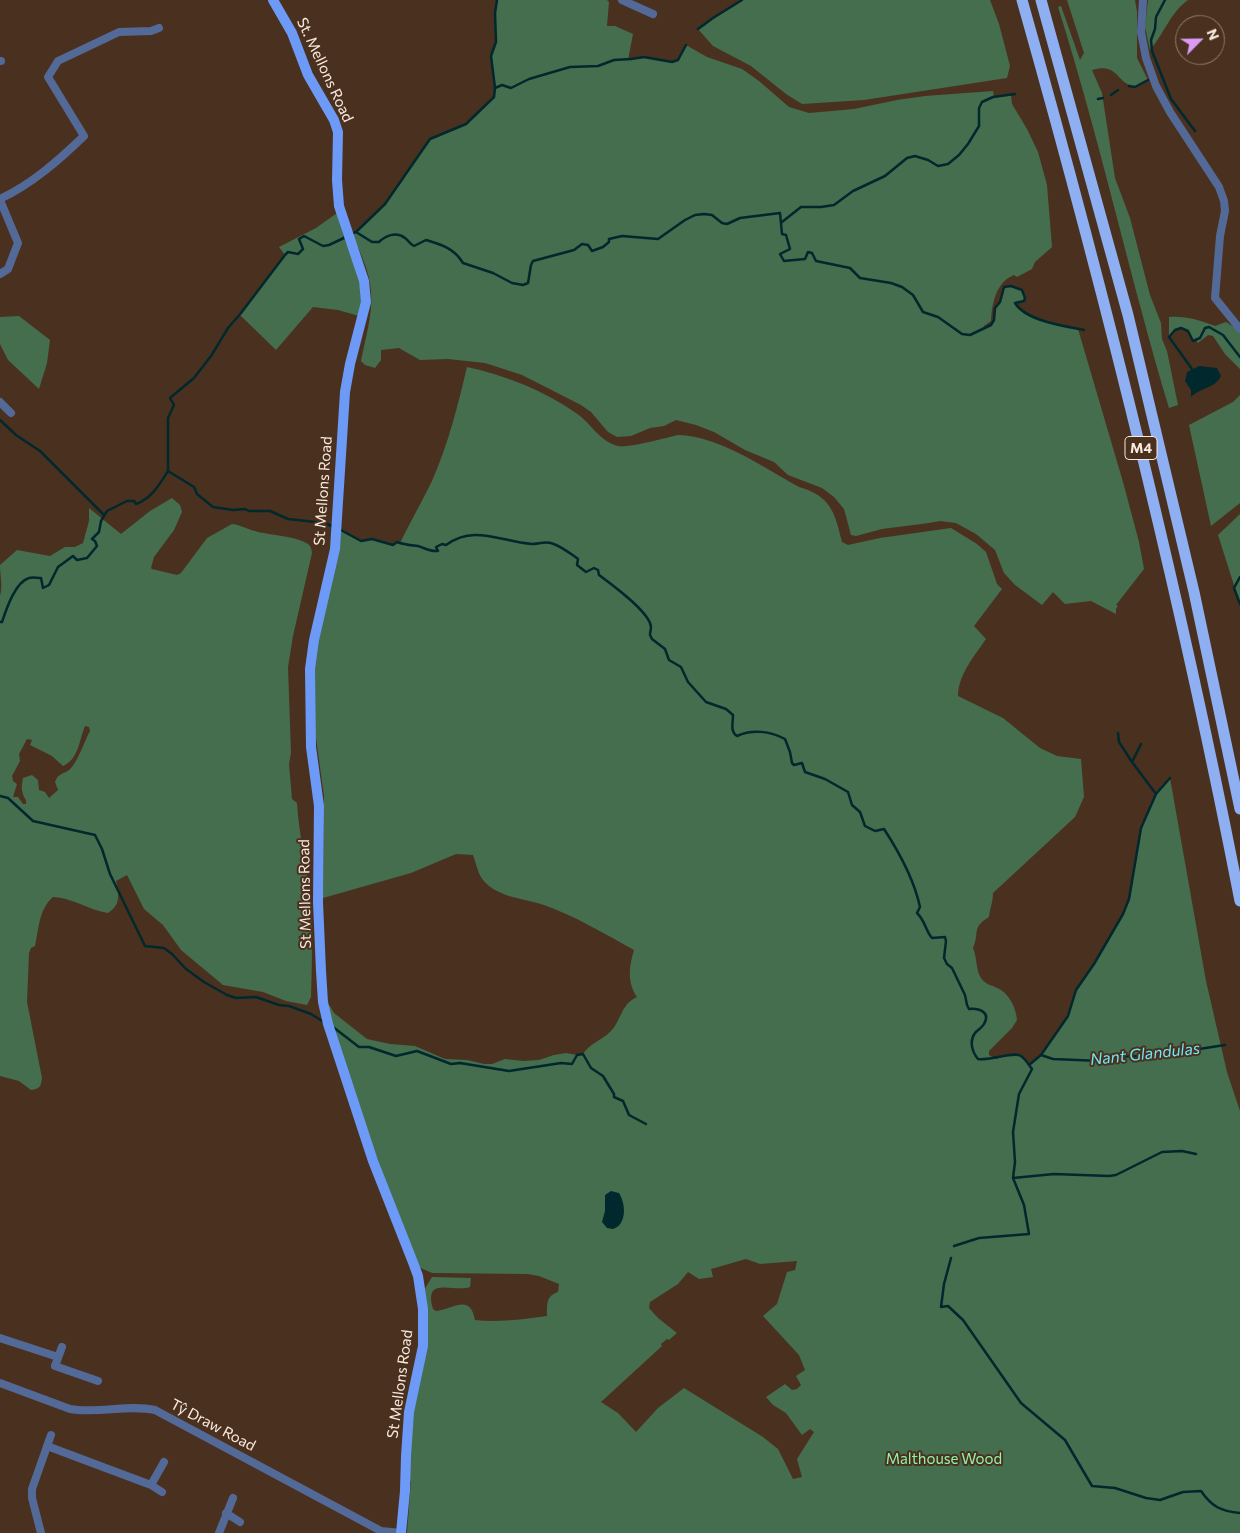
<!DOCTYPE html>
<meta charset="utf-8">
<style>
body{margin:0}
#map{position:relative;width:1240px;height:1533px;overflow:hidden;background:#4a311f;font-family:Commissioner,sans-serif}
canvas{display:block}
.north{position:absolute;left:1175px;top:15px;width:50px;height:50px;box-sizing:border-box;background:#4a311f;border:1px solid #907b6b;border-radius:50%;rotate:67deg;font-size:14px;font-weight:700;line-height:20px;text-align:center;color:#f9e9de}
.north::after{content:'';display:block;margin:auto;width:18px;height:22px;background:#da9af6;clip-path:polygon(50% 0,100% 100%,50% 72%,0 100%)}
</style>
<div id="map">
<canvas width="1240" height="1533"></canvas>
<div class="north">N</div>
</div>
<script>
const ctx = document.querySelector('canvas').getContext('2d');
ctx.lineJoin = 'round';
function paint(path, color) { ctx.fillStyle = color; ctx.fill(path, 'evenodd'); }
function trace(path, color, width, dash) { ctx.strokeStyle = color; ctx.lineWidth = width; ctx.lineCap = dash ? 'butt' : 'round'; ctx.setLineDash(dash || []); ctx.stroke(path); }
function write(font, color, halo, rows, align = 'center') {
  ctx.font = font + ' Commissioner,sans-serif'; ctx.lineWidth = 4; ctx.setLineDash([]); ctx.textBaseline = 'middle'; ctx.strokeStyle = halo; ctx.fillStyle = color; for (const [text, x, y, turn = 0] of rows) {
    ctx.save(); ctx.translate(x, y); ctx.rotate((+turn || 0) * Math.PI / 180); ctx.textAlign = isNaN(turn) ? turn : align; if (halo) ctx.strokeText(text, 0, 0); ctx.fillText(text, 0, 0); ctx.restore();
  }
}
paint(new Path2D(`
 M497,0h110l2,2 -2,24h8l18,8 -5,26 16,-3 28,5 6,-2 8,-15 21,12 35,12 17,12 30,26 20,6 45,-4 43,-9 28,-4 68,-5 1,6 17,-2 1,9 15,25 11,23 9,33 5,62 -17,15 -3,7 -15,8 -3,-2c-18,7 -22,28 -23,46l-7,5 -1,3 8,-4 3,-5 1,-12 5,-6 4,-15 7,-1 11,4 3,8 -1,3 -8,3c11,17 42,20 62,25l45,153 16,60 5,27 -28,36 2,1 -2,3v5l-25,-13 -26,3 -12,-12 -11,13 -27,-20 -11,-12 -9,-23 -19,-16 -20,-11 -16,-2 -11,2 -47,6 -26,7 -5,-1 -7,-26 -10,-12 -12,-9 -34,-13 -14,-13 -29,-12 -31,-18 -18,-7 -20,-5 -12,6 -14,2 -19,8 -14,1 -9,-5 -17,-20 -10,-7 -59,-30 -37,-12 -37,-4 -28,1 -21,-12 -18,2v10l-6,8 -10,-3 -4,-4c4,-22 12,-46 10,-69 -1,-20 -11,-40 -19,-58l33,-30 45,-65 36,-15 28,-27 1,-9 -4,-32 5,-14 -1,-29z
 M742,0h248l9,24 11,42 -3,12 -143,22 -62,4 -16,-10 -35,-28 -38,-20 -15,-17 15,-11z
 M1067,0h68l2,12v46l11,22 -13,7c-20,-5 -17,-25 -43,-17l10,23 13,85 15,40 20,77 11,28 1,16 5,12 11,54 -9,3c-40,-133 -69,-269 -111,-401l3,-1 19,54 4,-7z
 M1148,0h40c-18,13 -24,34 -38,50l-5,-23z
 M337,213l7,25 8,16 11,44 -4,18 -21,-6 -25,-3 -37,43 -36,-35 45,-60 -6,-8 37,-19z
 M19,316l31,24 -3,23 -8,26 -31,-29 -8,-16v-27z
 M1169,317c17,-1 30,3 46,9l11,-4 14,9v38l-15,-15 -12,-18 -5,-1 -10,8 -2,-3 -3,1 -5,-10 -8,-3 -5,2 -6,7z
 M467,367c40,9 76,23 109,46 15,10 23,28 42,33 11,2 47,-8 60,-11 42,1 86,33 121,52 32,9 36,26 43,55l6,3 32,-7 71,-10 26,16 9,8 11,32 5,5 -28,37 12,13c-11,16 -28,36 -28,57l45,22 37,30 17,8 24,3 3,38 -9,20 -82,76c0,9 -3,15 -4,24 -18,11 -9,15 -16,31 4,9 3,23 8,30 5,8 13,7 20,12 10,7 15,19 16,30l-5,8 -23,23v4l7,4c19,-5 19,-10 33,6l12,-10 27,-38 8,-27 18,-26 29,-50 6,-15 12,-71 15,-34 14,-16 36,203 21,91 13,39v422h-833l4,-52 -6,1 1,-27 17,-109 -2,-51 11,-18 39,1 -1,9c-16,6 -47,-12 -37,22l3,2c18,-2 34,-18 39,9 24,3 48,-1 72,-4 0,-12 -1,-20 11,-24l1,-8 -20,-8 -12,-2 -95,-1 -18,-8 -90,-260 6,1 4,7 33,26 23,5 25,2 30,13 22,1 17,4h8l13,-5 18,2 16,-1 15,-5 12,-2 11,2 6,-1c7,-11 18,-13 28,-23 11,-12 10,-27 26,-34 -10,-15 -8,-30 -3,-47 -29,-16 -59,-34 -90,-45 -20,-7 -46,-7 -61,-25 -5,-6 -7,-17 -10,-25l-17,-1 -45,19 -88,25 1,-102 -9,-65v-76l26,-125 20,11 11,-2 21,6 4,-3 3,1c10,-21 22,-41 32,-62 16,-36 26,-76 35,-114zM746,1259l14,5 37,-3 -2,9 -8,2 -10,32 -14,12 36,39 6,15 -9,6 5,9 -4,4 -5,1 -7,-6 -19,13 7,8 13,8 16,22 8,-6 4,3 -17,27 5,18 -9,2 -15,-30 -15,-12 -79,-49 -26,20 -22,24 -18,-19 -17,-11 61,-56 -1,-2 6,-5 2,1 8,-7 -19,-15 -9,-10 1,-6 28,-18 10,-12 11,7 14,-2 -2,-8z
 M1240,395v108l-29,23 -22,-101 44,-23z
 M172,498l8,7 2,7 -8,18 -20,27 -3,11 1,1 25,6 4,-2 26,-35 25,-14c9,1 15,5 23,7 12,4 41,5 51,12 5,2 5,5 6,10l-19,83 -5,31 3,86 -2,11 3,35 5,4c2,33 10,64 13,97 3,32 2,65 1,97l-4,8 -21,-4 -23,-9 -40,-7 -42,-35 -18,-25 -19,-16 -17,-34 -11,6c3,13 5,24 -8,32 -19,-3 -35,-15 -55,-16 -14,12 -14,31 -18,49l-4,2 -2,5 -2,49 15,76c-1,8 -2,11 -11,12l-12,-9 -19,-5v-480c3,-10 0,-20 0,-31l17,-15 33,6 15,-9h10l8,-4 6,-22v-13l32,26 29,-23zM85,726l4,1 1,4c-5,9 -13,33 -21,39 -6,5 -10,2 -14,12l3,8 -9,8 -4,-6 -6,-2 -1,-10 -6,-5 -9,3c-1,5 -2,11 0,16 1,5 4,5 3,10h-3l-5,-7h-5l4,-13 -4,-3 -1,-5 8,-15 -1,-7 8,-15 5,1 -2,5 22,11 11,10c16,-7 16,-26 22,-40z
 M1240,514v90l-22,-69z`), '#446e4e');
paint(new Path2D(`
 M1199,366l18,2 4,8c-5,12 -21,12 -30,21v-7l-6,-9 2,-9z
 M611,1191l8,2c7,11 8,32 -6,36l-6,-1 -5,-6 3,-11v-16z`), '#00282d');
trace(new Path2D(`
 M1165,0l-9,17 -1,12 -4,11 1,11 19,48 24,32
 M698,29l15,-11 29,-18
 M1129,86l6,1 13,-7
 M495,88l7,-3 9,3 18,-9 41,-12 28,-1 16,-6 17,-1 13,-2 28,5 6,-2 8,-15
 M1111,95l7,-5
 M1098,99l5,-1
 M782,222l19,-15h20l13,-2 19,-14 32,-15 22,-18 8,-2 13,4 10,6 10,-2 11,-9 9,-11 11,-18v-18l3,-6 11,-5 22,-3
 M356,232l29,-28 45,-65 36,-15 28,-27 1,-9 -4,-32 5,-14 -1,-29 2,-13
 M351,234l5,-2 16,10h7c6,-6 17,-11 26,-4 3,2 5,6 9,8l12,-6c16,5 28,8 37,23l30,10 19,10 11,2 5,-2 3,-18 2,-4 41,-11 8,-6 6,1 4,6 11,-4 6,-5v-3l13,-3 36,3 27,-19 10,-5 9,-1 8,1 10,8 5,1 13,-6 40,-5 2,21 4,1 4,14 -10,5 4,7 21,-2 3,-7 4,1 4,8 34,7 10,10 31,5 11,4 11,8 10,17 15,5 24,17 8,1 21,-10 3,-5 1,-12 5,-6 4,-15 7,-1 11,4 3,8 -1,3 -9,2c11,18 49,23 69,27
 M1192,369l-23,-32 6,-7 6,-2 7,3 5,10 7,-3 5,-10 4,-1 14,8 17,22
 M0,420l16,15 24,16 64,64
 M168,471v-53l6,-13 -4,-7 24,-20 17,-22 17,-28 13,-15 44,-58 3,-3 10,2 5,-5 -4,-10 5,-3 19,10 6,-1 17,-8
 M339,529l22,12 11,-2 21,6 4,-3c8,3 13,3 21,4 7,2 12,6 20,5l-2,-4 6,-3 4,1c28,-21 55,-3 86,-1 6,0 13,-3 19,-1 10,3 19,10 27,16l-1,6 9,7 8,-4 4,2 1,5c12,9 51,37 52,52 0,3 -1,5 -1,8l2,4 13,10 4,11 12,7 7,15 18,20 20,7 7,6c0,8 -3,17 4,21 15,-7 33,-5 48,3l5,13 2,11 2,2 8,-2 3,9 20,7 23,13 4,13 8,7 5,14 10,5 9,-2c15,23 30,50 36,78l-3,6c9,9 8,17 15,25l13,-1 1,4 -2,17 3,6 5,4 13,27 2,10 2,4c10,-1 22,3 15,15 -2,4 -7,6 -9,9 -6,8 -3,19 3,26 10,2 37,-8 43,-3 3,2 6,6 8,9l12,-10 27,-39 8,-26 18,-26 29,-50 6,-15 12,-71 15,-34 14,-16
 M1240,577l-6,11 6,16
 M0,622h2c4,-12 13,-40 27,-44 3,-1 8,0 12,0l2,10 6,-3 9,-18 15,-11 4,4 10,-2 10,-12 -2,-5 -3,-2 7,-7 2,-11 6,-10 20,-10h7l2,3c16,-6 23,-19 32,-33l26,16 3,7 16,13 20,3 12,-1 4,2h21l18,8 37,4 9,4
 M1118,733l1,9 13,20
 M1141,744l-9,18 24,32
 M0,796l8,2 25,23 62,14 7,14 8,25 35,72 19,2 8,6 14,15 18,13 23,13 9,3 20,-1 23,8 10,1 22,8 13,8
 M333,1027l26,20h10l27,9 21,-5 34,13 9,-1 49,8 52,-8 11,1 5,-9 6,-1 8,14 12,8 11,18v3l9,4 6,14 17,9
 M1041,1055l12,4 48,2 12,-4 47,-2 65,-10
 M1013,1178l41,-4 55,2 7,-1 46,-23 20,-1 14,3
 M954,1246l25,-8 50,-4 -5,-29 -11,-27 2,-16 -2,-30 6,-38 13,-25 -3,-4
 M951,1258l-7,26 -3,23 7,-1 15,14 58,83 44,37 27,46 23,2 31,10 14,2 23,-8 18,-1c11,16 20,20 39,22`), '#00282d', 2.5);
trace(new Path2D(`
 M622,0l31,14
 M1143,0l-2,32 5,26 10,28 14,26 49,75 5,14 1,10 -5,25 -5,62 25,31
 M0,61h1
 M0,199c32,-15 59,-39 84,-63l-36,-59 10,-16 61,-29 32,-1 8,-3
 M0,200l18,43 -10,26 -8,5
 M0,402l11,11
 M0,1338l58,19
 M62,1347l-7,19 43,15
 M0,1383l70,26c28,5 58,-5 85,1l226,121 20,2
 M47,1446l104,39 11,7
 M151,1485l13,-23
 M226,1513l14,9
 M41,1533l-9,-35v-9l19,-54
 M219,1533l14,-35`), '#536a98', 8);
trace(new Path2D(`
 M273,0l19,33 16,42 26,45 4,12 -1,48 2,26 25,75 2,21 -16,62 -5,28 -10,157 -21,91 -4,29 1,78 8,59 -1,96 3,69 2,31 5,22 45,137 41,104 4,11 5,33v37l-14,66 -3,44 -1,35 -4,42`), '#6c9af6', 10);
trace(new Path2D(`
 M1022,0c84,297 159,597 218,901
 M1041,0l87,315 66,277 46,217`), '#8eb0f2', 11);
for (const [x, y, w] of [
 [1141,448,32]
]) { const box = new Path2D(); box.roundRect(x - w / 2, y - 11.5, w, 23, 4); ctx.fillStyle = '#4a311f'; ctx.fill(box); trace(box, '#f9e9de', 1); }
write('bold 14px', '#f9e9de', null, [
 ["M4",1141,448]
]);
write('15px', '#f9e9de', '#4a311f', [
 ["St. Mellons Road",325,70,65],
 ["St Mellons Road",323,491,-86],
 ["St Mellons Road",305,894,-91],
 ["St Mellons Road",400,1384,-82],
 ["Tŷ Draw Road",213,1425,28]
]);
write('15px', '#8ff4a9', '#4a311f', [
 ["Malthouse Wood",944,1459]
]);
write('italic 16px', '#6ce9f9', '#4a311f', [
 ["Nant Glandulas",1145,1054,-6]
]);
</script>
